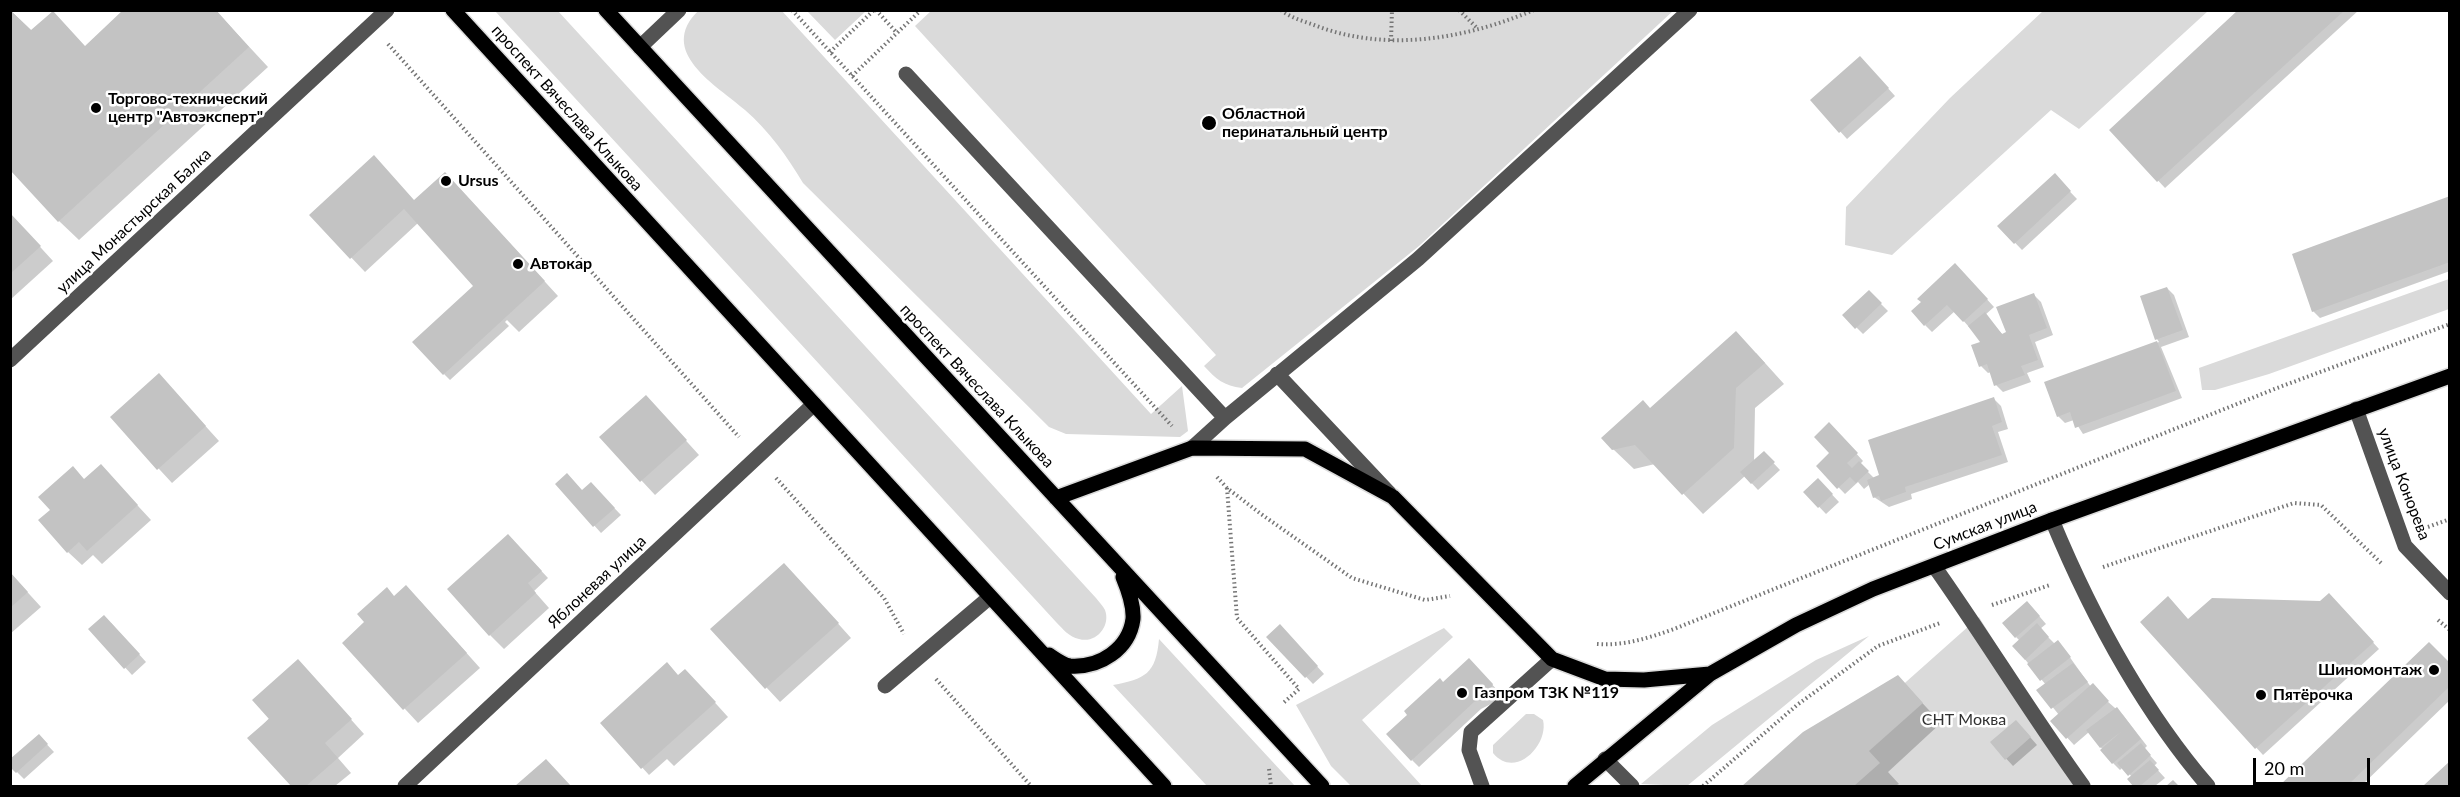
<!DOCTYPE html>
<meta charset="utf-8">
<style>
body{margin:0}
#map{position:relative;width:2460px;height:797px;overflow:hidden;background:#fff;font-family:Lato,sans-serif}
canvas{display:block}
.frame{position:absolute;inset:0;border:12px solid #000;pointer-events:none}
.scale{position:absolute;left:2253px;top:758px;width:117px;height:27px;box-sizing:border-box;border:3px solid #000;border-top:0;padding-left:8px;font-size:18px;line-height:21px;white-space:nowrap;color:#000;-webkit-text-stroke:4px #fff;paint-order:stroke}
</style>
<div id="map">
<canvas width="2460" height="797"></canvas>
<div class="frame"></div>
<div class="scale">20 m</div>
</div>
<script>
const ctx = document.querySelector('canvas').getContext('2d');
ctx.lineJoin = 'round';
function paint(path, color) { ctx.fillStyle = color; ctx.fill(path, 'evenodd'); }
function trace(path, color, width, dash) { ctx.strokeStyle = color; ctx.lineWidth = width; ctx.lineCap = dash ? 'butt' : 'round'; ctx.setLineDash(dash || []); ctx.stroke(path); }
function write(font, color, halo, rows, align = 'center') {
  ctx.font = font + ' Lato,sans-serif'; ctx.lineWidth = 5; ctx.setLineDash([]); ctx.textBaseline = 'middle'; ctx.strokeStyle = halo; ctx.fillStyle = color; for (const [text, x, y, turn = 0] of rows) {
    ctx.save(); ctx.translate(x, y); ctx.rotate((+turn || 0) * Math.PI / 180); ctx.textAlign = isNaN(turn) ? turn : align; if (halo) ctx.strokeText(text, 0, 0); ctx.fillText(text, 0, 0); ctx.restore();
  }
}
paint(new Path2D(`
 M699,10l83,1 369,403 31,-28 6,45 -8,6 -114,-3 -17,-7 -246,-244c-16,-27 -34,-52 -58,-73 -27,-24 -90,-58 -46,-100z
 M932,10h741v1l-254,235 -177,142c-18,-2 -26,-9 -38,-22l12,-11 -301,-329z
 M495,11h63l538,587c3,4 7,8 9,12 6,16 -9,34 -26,29 -10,-2 -16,-10 -23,-17z
 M807,11h59l-31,29z
 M2043,11h165l-129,118 -28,-19 -159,145 -47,-10 1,-38 104,-109z
 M2449,279v30l-180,65 -54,16h-13l-3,-22z
 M1979,617l66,106 44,63h-300z
 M1444,628l9,9 -91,83 60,66h-71l-20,-20 -35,-61z
 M1869,636l-182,150 -46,-2 71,-59 104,-65z
 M1159,639l136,147h-88l-94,-101c32,-6 43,-11 46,-46z
 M1526,714h8l9,6c6,25 -28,60 -50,33v-8z`), '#dadada');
paint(new Path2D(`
 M10,10l22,21 54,16 129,-37 53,57 -189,173 -20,-19z
 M2241,10h118l-194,178 -54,-58z
 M1867,65l28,31 -48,43 -35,-39z
 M2054,175l23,24 -55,51 -23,-24z
 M459,188l99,108 -39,36 -12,-12 -2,2 4,4 -59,54 -6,-6 36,-83 -62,-68 -53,49 -54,-57 104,-14z
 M2450,198v73l-130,47 -7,-7z
 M10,214l43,47 -43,39z
 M1962,272l32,35 -9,8 18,20 5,-2 26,-38 7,7 12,33 -18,7 9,25 -17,6 4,9 -28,10 -7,-7 -5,-13 -3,1 -7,-7 1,-24 -27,-31 -23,21 -7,-7z
 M2167,288l7,7 15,42 -28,10 21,51 -99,36 -9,-14 -9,3 -7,-7 -12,-33 113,-41 -2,-3z
 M1869,292l19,19 -25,23 -18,-18z
 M1756,353l28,31 -29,24 -1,54 10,-9 16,17 -22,20 -13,-14 -42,38 -48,-50 -21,5 -21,-20 37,-40z
 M172,389l47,52 -47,42 -60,-65z
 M1994,399l7,7 7,23 -10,3 10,30 -97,32 1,5 -23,8 -15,-10 -4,-13 -6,5 -6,-7 -13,12 -27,-28 13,-13 5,-22 27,30 -3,3 15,15z
 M659,411l40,44 -44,40 -54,-58z
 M84,480h30l37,40 -49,44 -9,-9 -11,10 -14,-13z
 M557,484l25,8 16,-1 23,24 -20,18z
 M1825,487l14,15 -13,12 -21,-22z
 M515,543l33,35 -14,13 15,17 -45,41 -14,-14z
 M10,573l31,34 -31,27z
 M798,579l53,59 -71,64 -67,-72z
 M395,597l25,4 60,67 -62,55 -74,-80z
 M2336,602l43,47 -116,106 -121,-133 46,-1z
 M2034,610l12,14 -6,5 15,15 9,5 27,38 32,28 24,31 -3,3 13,14 -3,3 11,12 -10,8h-20l-6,-6 3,-3 -9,-10 -3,3 -7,-7 -24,-31 -15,13 -22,-24 7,-6 -20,-25 7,-5 -32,-39 6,-5 -4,-4z
 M111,623l35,39 -14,13 -42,-46z
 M1287,633l37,41 -11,10 -45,-47z
 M2429,644l21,21v35l-89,86h-80z
 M1476,667l23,25 -6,11 -12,6 -62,58 -7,-7z
 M311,675l53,59 -26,24 13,15 -16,13h-42l-44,-47z
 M1898,677l43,46 -53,49 11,12 -4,2h-151l60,-53z
 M699,685l29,32 -54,49 -7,-7 -18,16 -47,-52z
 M2023,729l14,16 -24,21 -21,-23z
 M39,736l15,16 -30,27 -14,-14z
 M546,761l24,25h-53z`), '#0003');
paint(new Path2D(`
 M10,10l21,20 22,-19 32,35 38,-36h93l33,37 -191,175 -48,-52z
 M2238,10h107l-188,172 -48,-52z
 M1860,56l29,32 -50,45 -29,-33z
 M374,155l40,45 31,-28 100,109 -102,94 -31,-33 61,-56 -69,-77 -54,50 -41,-44z
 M2055,173l16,18 -57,53 -17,-18z
 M2450,196v66l-138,50 -20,-58z
 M10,213l31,33 -31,28z
 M1955,263l33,36 -25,23 -16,-17 -23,21 -13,-15 10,-9 -4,-3z
 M2167,287l16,43 -28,10 -15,-44z
 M1869,290l13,13 -27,26 -13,-14z
 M2034,293l13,35 -18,7 9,25 -17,6 4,9 -31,11 -7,-22 -8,3 -8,-22 9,-3 -12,-16 17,-14 17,22 4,-2 -10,-25z
 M1736,331l29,32 -29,25 -2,60 -52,47 -47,-50 -23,5 -11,-12 42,-38 7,8z
 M2157,341l19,50 -101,37 -5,-16 -13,5 -13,-35z
 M159,373l47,53 -49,44 -47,-53z
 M646,395l41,45 -47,42 -41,-45z
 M1994,397l8,25 -10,4 10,29 -97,32 1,5 -25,9 -2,-5 -6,2 -6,-18 12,-5 -11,-35z
 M1829,422l29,31 -11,10 5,5 7,-7 10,10 -13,12 -6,-6 -13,12 -21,-23 13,-13 -15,-16z
 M1764,451l11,11 -24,22 -11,-12z
 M101,464l37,41 -51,46 -8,-9 -12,11 -29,-33 12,-10 -12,-13 35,-31 11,13z
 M567,473l15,17 9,-8 24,26 -22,19 -38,-43z
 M1818,478l15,16 -15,14 -15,-16z
 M508,534l34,37 -14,12 8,10 -47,43 -42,-47z
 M784,563l55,60 -74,66 -55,-60z
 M10,572l18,20 -18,16z
 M406,585l61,68 -64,57 -61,-67 22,-21 -7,-8 30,-27 7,9z
 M2329,593l45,49 -119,107 -115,-127 28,-26 20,23 24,-21 108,3z
 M2027,601l13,15 -25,22 -13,-15z
 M104,615l36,39 -16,15 -36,-40z
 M2037,623l12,14 -24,23 -13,-14z
 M1280,624l38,42 -13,12 -39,-41z
 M2058,640l13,17 -31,24 -13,-17z
 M2429,642l21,21v23l-103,100h-68z
 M1469,658l24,26 -3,7 -9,9 -7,2 -63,59 -25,-27 21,-19 -3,-4 36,-33 3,4z
 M298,659l54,60 -27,24 13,15 -32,28h-15l-44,-48 22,-19 -17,-19z
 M667,662l11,13 7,-6 31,33 -75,67 -41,-46z
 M2073,663l15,19 -37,27 -15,-19z
 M1898,675l25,28 -54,48 11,12 -26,23h-112l61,-54z
 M2093,683l16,18 -43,38 -16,-18z
 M2117,707l24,32 -29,25 -12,-14 22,-19 -22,17 -14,-18z
 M2016,720l15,17 -26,23 -15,-18z
 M39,734l9,10 -32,29 -6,-6v-8z
 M2141,743l10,12 -23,21 -11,-13z
 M546,759l25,27h-56z
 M2150,760l9,10 -19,16h-7l-6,-7z
 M2450,761v25h-27z
 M2173,780l6,6h-13z`), '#c3c3c3');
const major = new Path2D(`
 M453,10l711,776
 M606,10l716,776
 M1056,498l136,-50 113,1 88,48 159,162 53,20 39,1 66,-6
 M1049,655c6,4 14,10 21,11 30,2 59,-17 63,-47 1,-14 -5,-30 -10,-42
 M1575,786l135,-112 86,-49 77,-36 179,-69 398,-144`);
trace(major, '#dbdbdb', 18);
trace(new Path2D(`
 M792,10l380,416
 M876,10l21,23
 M1281,10c10,8 22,11 33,15 72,28 151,14 220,-15
 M1459,10l19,19
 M1391,41l1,-31
 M388,44l351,393
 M830,52l44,-42
 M852,76l69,-66
 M1217,477l10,11 34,26 91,64 73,22 25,-4
 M776,478l108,120 20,36
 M1227,488l10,130 62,71 -17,15
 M2428,527l22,-8
 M2103,567l191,-64 27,2 61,59
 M1992,605l58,-20
 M2438,620l12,10
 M1597,644c28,2 51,-6 77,-15l603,-241 173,-64
 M936,679l95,107
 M1269,769l2,17
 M1703,786l94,-81 81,-59 62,-23`), '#757575', 4, [1.5, 3]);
trace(new Path2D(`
 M640,47l39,-37
 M906,74l319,344
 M10,360l377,-350
 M1277,374l112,119
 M2356,409l49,137 45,47
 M1192,448l33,-30 193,-159 272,-249
 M2052,520c39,94 90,189 156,266
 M1934,566c51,72 97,148 149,220
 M885,686l105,-89
 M1605,759l27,27
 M405,786l409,-382
 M1482,786l-13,-36 2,-18 81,-73`), '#535353', 15);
trace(major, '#000', 15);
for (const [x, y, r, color] of [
 [96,108,6,"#000"],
 [1209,123,8,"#000"],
 [446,181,6,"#000"],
 [518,264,6,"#000"],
 [2434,670,6,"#000"],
 [1462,693,6,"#000"],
 [2261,695,6,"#000"]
]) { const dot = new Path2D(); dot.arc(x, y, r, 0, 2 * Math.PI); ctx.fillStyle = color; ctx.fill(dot); trace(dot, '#fff', 2); }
write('bold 16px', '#000', '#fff', [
 ["Торгово-технический",108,99],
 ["центр \"Автоэксперт\"",108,117],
 ["Областной",1222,114],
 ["перинатальный центр",1222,132],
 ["Ursus",458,181],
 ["Автокар",530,264],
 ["Шиномонтаж",2422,670,"right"],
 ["Газпром ТЗК №119",1474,693],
 ["Пятёрочка",2273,695]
], 'left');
write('16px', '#000', '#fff', [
 ["проспект Вячеслава Клыкова",567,108,48],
 ["улица Монастырская Балка",134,221,-43],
 ["проспект Вячеслава Клыкова",977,386,47],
 ["улица Конорева",2404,484,69],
 ["Сумская улица",1985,526,-21],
 ["Яблоневая улица",597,582,-43]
]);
write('16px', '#313131', '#fff', [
 ["СНТ Моква",1964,720]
]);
</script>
